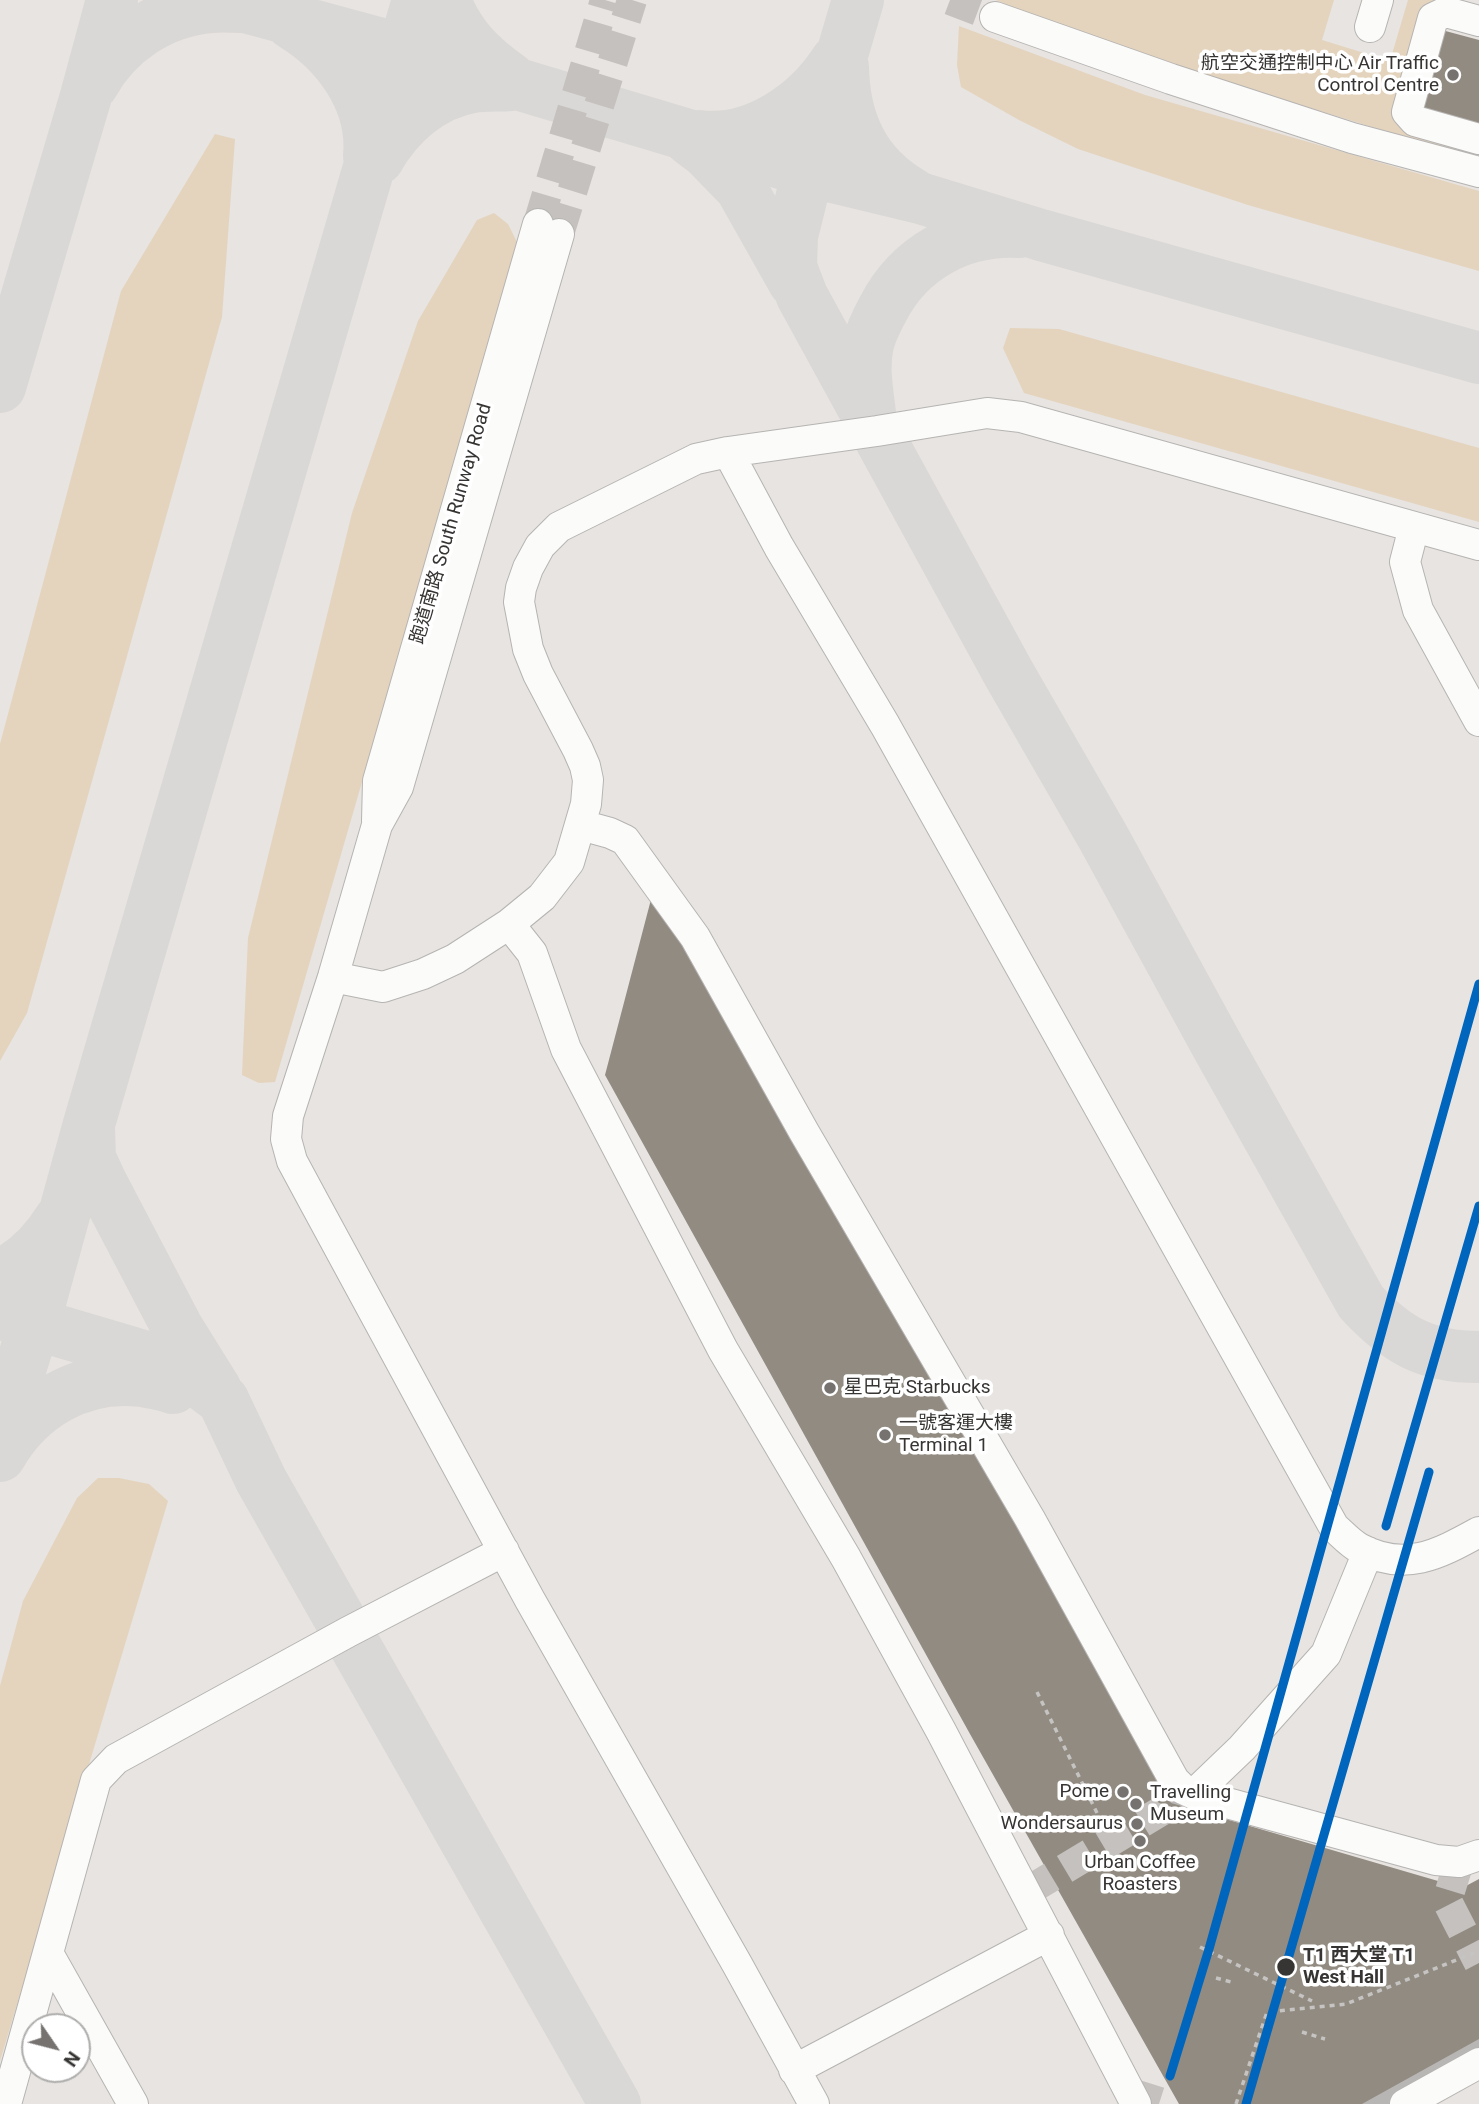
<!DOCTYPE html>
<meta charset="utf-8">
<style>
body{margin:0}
#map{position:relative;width:1479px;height:2104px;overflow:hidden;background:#e7e4e1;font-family:Roboto,sans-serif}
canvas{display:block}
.north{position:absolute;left:21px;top:2013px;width:70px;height:70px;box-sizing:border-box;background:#fff;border:2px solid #afaead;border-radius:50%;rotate:125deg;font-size:19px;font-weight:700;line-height:28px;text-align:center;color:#373533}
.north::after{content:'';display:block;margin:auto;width:24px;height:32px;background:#757270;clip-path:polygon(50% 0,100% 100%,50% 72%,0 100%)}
</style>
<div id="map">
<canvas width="1479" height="2104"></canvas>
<div class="north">N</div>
</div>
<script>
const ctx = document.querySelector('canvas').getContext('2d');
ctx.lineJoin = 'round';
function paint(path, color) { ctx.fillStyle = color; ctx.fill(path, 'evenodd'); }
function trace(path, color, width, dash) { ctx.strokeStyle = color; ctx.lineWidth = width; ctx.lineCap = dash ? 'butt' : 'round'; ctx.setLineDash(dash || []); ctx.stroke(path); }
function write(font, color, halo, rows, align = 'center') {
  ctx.font = font + ' Roboto,"Noto Sans TC",sans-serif'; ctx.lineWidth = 7; ctx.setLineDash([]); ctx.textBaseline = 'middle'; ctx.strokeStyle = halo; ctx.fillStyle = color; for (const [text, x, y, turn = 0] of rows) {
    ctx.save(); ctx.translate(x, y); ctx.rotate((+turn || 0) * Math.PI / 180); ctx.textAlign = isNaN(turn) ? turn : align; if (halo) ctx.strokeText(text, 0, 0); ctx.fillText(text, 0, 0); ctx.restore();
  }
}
paint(new Path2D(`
 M996,0h338l-12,40 68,21 18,-61h52l-2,7 -31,9 52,130v14l-311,-96 -110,-37z
 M959,26l186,69 334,96v80l-231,-66 -170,-56 -59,-29 -58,-33 -4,-22z
 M215,134l20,5 -13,178 -195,696 -27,48v-317l121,-453z
 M494,213l14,11 10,20 -243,838 -16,1 -17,-8 6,-137 104,-425 66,-192 59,-101z
 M1010,328l49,1 420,119v74l-455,-129 -21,-45z
 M98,1478h21l30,6 19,17 -168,560v-375l23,-85 54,-103z`), '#e4d4bd');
paint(new Path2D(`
 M679,915l508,894 275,81 17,-9v197l-47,26h-252z`), '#0003');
trace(new Path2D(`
 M219,0l185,50 404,121 112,27 121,37 438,123
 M445,0c13,35 35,57 65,78
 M858,0l-50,171 -16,65 -1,31 11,29 207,378 94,163 116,212 142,253c35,38 65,55 118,55
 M292,24c45,27 82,77 77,132
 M843,67c1,55 21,99 70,127
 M93,84c24,-43 68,-73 118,-77 11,-1 22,0 33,0
 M699,136c55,7 109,-31 137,-75
 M690,140l16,12 35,36 53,94
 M378,159c20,-35 53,-65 94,-72 13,-2 26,-1 39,-2
 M0,387l86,-291 26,-96
 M870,413c-3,-23 -7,-47 -2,-69 3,-12 9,-24 15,-35 26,-51 78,-80 136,-77
 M89,1128l1,30 11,24 77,147 38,61
 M0,1275c26,-12 45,-32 60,-56
 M1,1314l152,45 24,10 22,13 24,18 38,80 354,624
 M0,1436l34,-112 55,-200 329,-1124
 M0,1456c29,-51 82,-82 141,-75 11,2 22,3 32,7`), '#dad8d6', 52);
paint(new Path2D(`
 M1438,29l41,11v85l-61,-15z
 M654,888l508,894 9,21 291,85 17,-9v160l-117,65h-183l-209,-370 -365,-659z`), '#928b81');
trace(new Path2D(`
 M950,0l45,17
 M538,224l67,-224
 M559,234l73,-234
 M1459,1862l-12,39 32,62
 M1026,1892l137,-82 11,-30
 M1131,2093l35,11`), '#c4c1be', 30, [30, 15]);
const minor = new Path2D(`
 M995,17l176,62 181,59 127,34
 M1479,21l-33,-9 -13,6 -26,94 8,9 64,18
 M1370,27l8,-27
 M559,234l-161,553 -21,38 -44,152 -45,139 -2,23 6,22 21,39 217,400 207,364 77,140
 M728,452l51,95 106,178 449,802c8,7 16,16 25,21 46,25 80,6 120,-16
 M1414,527l-9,35 13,48 61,111
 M377,821l1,-40 160,-557
 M581,825l29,8 15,7 70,97 109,195 226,387 144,261 9,9 11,5 242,66 23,2 20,-7
 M509,924l23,29 34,96 157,301 123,208 95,173 195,373
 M333,977l50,10 40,-13 32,-15 54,-35 33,-27 27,-35 17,-58 2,-24 -3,-14 -7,-16 -40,-76 -10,-25 -9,-47 2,-14 7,-20 12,-22 19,-19 137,-68 32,-7 149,-21 110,-18 34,4 458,128
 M1194,1794l48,-46 84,-94 42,-102
 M48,1953l85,151
 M794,2070l255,-135
 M6,2104l90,-324 20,-21 232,-127 156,-81
 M1405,2104l74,-41`);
trace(minor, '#b6b4b2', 32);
trace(new Path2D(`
 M1037,1692l69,139
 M1200,1947l112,54
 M1216,1978l19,5
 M1302,2032l23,7
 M1236,2104l31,-92 79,-8 133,-53`), '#c5c4c2', 3.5, [5, 5]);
trace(minor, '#fbfbfa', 30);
trace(new Path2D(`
 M1386,1526l93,-320
 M1170,2076l39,-127 270,-965
 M1246,2104l183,-632`), '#0065bd', 9);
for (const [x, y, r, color] of [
 [1453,75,7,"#757270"],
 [830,1388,7,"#757270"],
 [885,1435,7,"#757270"],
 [1123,1792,7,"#757270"],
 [1136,1804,7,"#757270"],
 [1137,1824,7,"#757270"],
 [1140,1841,7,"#757270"],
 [1286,1967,10,"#373533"]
]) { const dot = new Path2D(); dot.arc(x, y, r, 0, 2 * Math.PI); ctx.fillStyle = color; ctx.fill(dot); trace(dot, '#fff', 2.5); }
write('19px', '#373533', '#fff', [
 ["航空交通控制中心 Air Traffic",1439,64],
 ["Control Centre",1439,86],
 ["星巴克 Starbucks",844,1388,"left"],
 ["一號客運大樓",899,1424,"left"],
 ["Terminal 1",899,1446,"left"],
 ["Pome",1109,1792],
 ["Travelling",1150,1793,"left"],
 ["Museum",1150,1815,"left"],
 ["Wondersaurus",1123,1824],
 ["Urban Coffee",1140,1863,"center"],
 ["Roasters",1140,1885,"center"]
], 'right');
write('19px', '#373533', '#fff', [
 ["跑道南路 South Runway Road",452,524,-74]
]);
write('bold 19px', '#373533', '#fff', [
 ["T1 西大堂 T1",1303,1956],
 ["West Hall",1303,1978]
], 'left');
</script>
